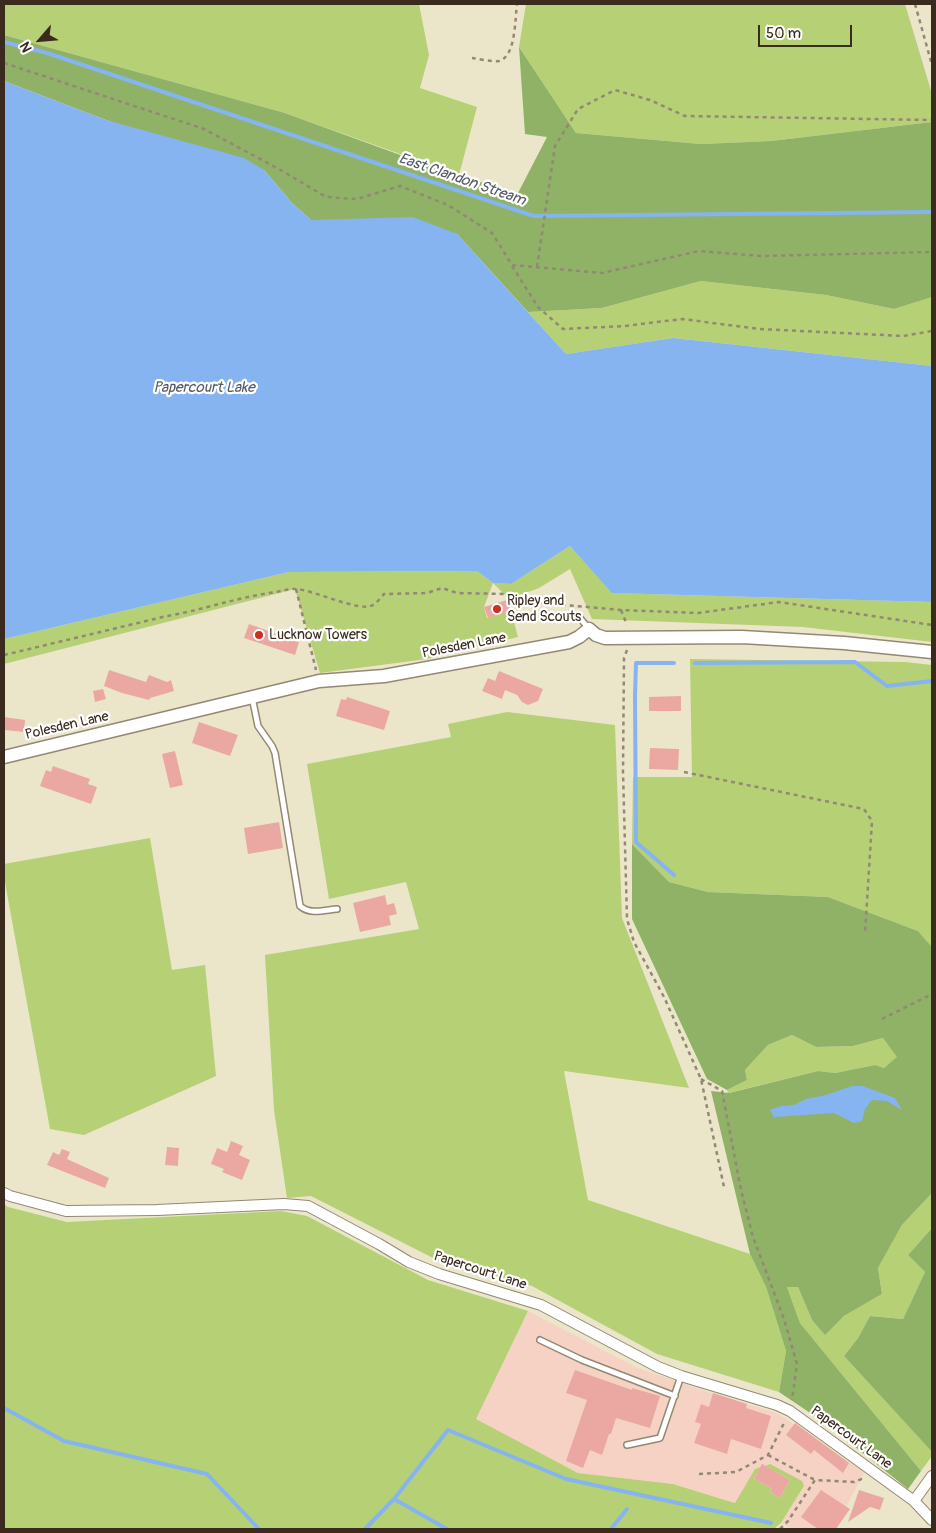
<!DOCTYPE html>
<style>
body{margin:0}
#map{position:relative;width:936px;height:1533px;overflow:hidden;background:#ebe6ca;font-family:Pangolin,sans-serif}
canvas{display:block}
.frame{position:absolute;inset:0;border:5px solid #3b2a1e;pointer-events:none}
.north{position:absolute;left:15px;top:15px;width:50px;height:50px;-webkit-text-stroke:4px #fff;paint-order:stroke;rotate:243deg;font-size:14px;font-weight:700;line-height:20px;text-align:center;color:#3b2a1e}
.north::after{content:'';display:block;margin:auto;width:18px;height:22px;background:#3b2a1e;clip-path:polygon(50% 0,100% 100%,50% 72%,0 100%)}
.scale{position:absolute;left:758px;top:25px;width:94px;height:22px;box-sizing:border-box;border:2px solid #3b2a1e;border-top:0;padding-left:6px;font-size:15px;line-height:18px;white-space:nowrap;color:#3b2a1e;-webkit-text-stroke:4px #fff;paint-order:stroke}
</style>
<div id="map">
<canvas width="936" height="1533"></canvas>
<div class="frame"></div>
<div class="north">N</div>
<div class="scale">50 m</div>
</div>
<script>
const ctx = document.querySelector('canvas').getContext('2d');
ctx.lineJoin = 'round';
function paint(path, color) { ctx.fillStyle = color; ctx.fill(path, 'evenodd'); }
function trace(path, color, width, dash) { ctx.strokeStyle = color; ctx.lineWidth = width; ctx.lineCap = dash ? 'butt' : 'round'; ctx.setLineDash(dash || []); ctx.stroke(path); }
function write(font, color, halo, rows, align = 'center') {
  ctx.font = font + ' Pangolin,sans-serif'; ctx.lineWidth = 4.5; ctx.setLineDash([]); ctx.textBaseline = 'middle'; ctx.strokeStyle = halo; ctx.fillStyle = color; for (const [text, x, y, turn = 0] of rows) {
    ctx.save(); ctx.translate(x, y); ctx.rotate((+turn || 0) * Math.PI / 180); ctx.textAlign = isNaN(turn) ? turn : align; if (halo) ctx.strokeText(text, 0, 0); ctx.fillText(text, 0, 0); ctx.restore();
  }
}
paint(new Path2D(`
 M528,1311l110,57 70,24 69,21 87,59 -29,57h-44l-10,-6 23,-36 -34,-23 -15,5 -19,34 -63,-19 -95,-11 -102,-54z`), '#f6d2c4');
paint(new Path2D(`
 M4,4h415l10,51 -9,33 57,19 -18,68 -174,-62 -281,-78z
 M526,4h379l27,90v28l-161,19 -70,3 -125,-11 -57,-86z
 M701,281l125,14 68,14 38,-12v69l-259,-28 -107,16 -38,-42 74,-4z
 M570,546l43,47 319,9v40l-129,-15 -211,-8 -22,-50 -31,19 -30,11 -16,-16 -9,24 3,11 24,-7 7,26 -91,22 -107,14 -25,-84 -291,75v-25l285,-67 188,-1 16,12 18,1z
 M690,659l215,3 27,3v282l-14,-16 -90,-34 -120,-5 -39,-10 -37,-38 1,-67h59z
 M507,712l108,13 7,193 67,170 -125,-17 24,129 162,54 16,33 20,64 -7,41 -122,-38 -125,-68 -95,-26 -126,-64 -24,2 -13,-88 -9,-155 154,-26 -13,-47 -77,17 -22,-135 144,-27 -3,-13z
 M150,838l22,132 33,-5 11,111 -132,59 -34,-6 -46,-252v-13z
 M792,1035l24,12 37,-1 30,-8 15,19 -14,11 -9,-3 -40,8 -17,-2 -90,22 -1,-3 20,-10 -2,-10 23,-25z
 M932,1193v35l-24,27 17,17 -22,47 -33,-3 -12,22 -14,18 88,96v4l-11,15 -121,-148 -13,-36h11l14,33 13,14 19,-18 38,-22 -4,-26 24,-43z
 M4,1204l4,3 59,15 214,-11 26,5 121,64 100,31 -52,108 102,54 95,11 62,19 20,-34 6,-2 1,-3 3,2 5,-2 32,17 2,5 -23,37 -7,6h-770zM765,1466l25,14 -10,18 -10,-6 2,-3 -18,-10 7,-12z`), '#b6d076');
paint(new Path2D(`
 M4,35l281,78 162,59 71,21 29,-56 -22,-3 -6,-87 57,86 125,11 70,-3 161,-19v175l-38,12 -68,-14 -125,-14 -99,27 -74,4 -71,-78 -146,-14 -19,-17 -28,-33 -158,-50 -102,-39z
 M632,844l37,38 39,10 120,5 90,34 14,16v246l-30,32 -24,43 4,26 -38,22 -19,19 -13,-15 -14,-33h-11l13,36 121,148 -13,18 -83,-66 -46,-31 7,-41 -20,-64 -16,-33 -39,-163 18,2 89,-22 17,2 40,-8 9,3 13,-11 -14,-19 -30,8 -37,1 -24,-12 -24,10 -23,25 2,10 -20,10 -20,-11 -75,-160z
 M932,1228v224l-88,-96 14,-18 12,-22 33,3 22,-47 -17,-17z`), '#90b267');
paint(new Path2D(`
 M4,81l102,39 138,38 20,12 28,33 19,17 102,-3 44,17 109,120 107,-16 259,28v236l-320,-9 -42,-47 -59,38 -18,-1 -16,-12 -188,1 -285,67z
 M852,1086h11l32,12 7,12 -15,-9 -15,-1 -7,9 -3,12 -8,2 -20,-10 -60,4 -4,-7 11,-4 13,-1 12,-6 20,-4z`), '#85b4f0');
trace(new Path2D(`
 M4,42l43,11 487,163 398,-4
 M695,663l160,-1 32,24 45,-5
 M674,875l-38,-33 -1,-146 1,-33h38
 M4,1408l60,33 143,33 52,55
 M394,1499l53,30
 M365,1529l29,-30 54,-69 118,49 205,44
 M611,1529l16,-20`), '#85b4f0', 4);
paint(new Path2D(`
 M507,600l4,11 -23,7 -4,-11z
 M249,624l28,10 1,-3 14,5 -1,4 8,2 -4,13 -51,-17z
 M109,670l37,12 3,-7 18,7 4,-2 3,11 -24,7 -1,2 -27,-7 -18,-7z
 M499,671l44,18 -5,12 -10,4 -6,-3 -5,-7 -12,-5 -3,9 -20,-8 6,-13 7,3z
 M103,689l3,10 -11,3 -2,-11z
 M681,696v15h-32v-14z
 M347,697l43,14 -6,19 -48,-14 5,-17 5,1z
 M4,717l21,3 -1,12 -20,-2z
 M199,722l39,13 -8,21 -38,-13z
 M650,748l29,1 -1,21 -29,-1z
 M175,751l8,34 -13,3 -8,-34z
 M53,766l37,13 -2,5 9,3 -6,17 -51,-18 6,-16 5,2z
 M279,822l4,26 -35,6 -4,-26z
 M385,895l2,10 7,-2 3,11 -8,2 2,9 -31,7 -7,-29z
 M231,1141l12,5 -4,9 11,5 -8,20 -20,-8 2,-3 -13,-5 6,-16 10,4z
 M167,1147l12,1 -1,18 -13,-1z
 M62,1149l8,3 -3,7 42,19 -4,10 -58,-23 6,-13 6,3z
 M575,1370l57,20v-2l28,8 -10,32 -34,-10 -5,16h-2l-7,21 -12,-5 -7,18 -17,-7 21,-61 -21,-7z
 M713,1393l34,11 -1,4 25,8 -10,33 -30,-10 -4,15 -33,-11 7,-19 -6,-2 6,-18 8,3z
 M795,1423l54,40 -6,10 -29,-23 -3,4 -25,-19z
 M762,1464l28,16 -10,18 -10,-6 2,-3 -18,-10z
 M821,1490l29,19 -14,20h-18l-17,-12z
 M859,1490l25,8 -4,12 -10,-3 -22,15z`), '#eba8a3');
const service = new Path2D(`
 M580,618l9,11
 M252,697l6,29 14,20 3,7 25,153c10,9 25,4 37,3
 M540,1340l42,20 93,36
 M627,1445l33,-7 21,-62`);
const minor = new Path2D(`
 M4,1193l6,3 56,15 91,-1 127,-6 24,2 71,38 30,18 30,12 102,31 117,62 23,9 96,29 13,6 124,90
 M932,1476l-18,25 18,19`);
const tertiary = new Path2D(`
 M4,757l315,-76 65,-5 185,-34 10,-5 10,-8 7,6 9,3 137,-1 102,6 88,9`);
trace(service, '#938874', 8);
trace(minor, '#938874', 12);
trace(tertiary, '#938874', 15);
trace(new Path2D(`
 M915,4l17,61
 M472,58c8,1 19,4 27,3 17,-4 16,-43 18,-57
 M4,63l200,66 75,40 47,28 31,2 43,-13 48,19 44,28 20,32 90,8 97,-22 62,5 171,-4
 M512,266l26,41 25,22 62,-3 57,-7 78,10 143,7 29,-5
 M537,267l18,-121 23,-37 37,-19 35,10 35,16 247,4
 M296,589l20,81
 M621,610l6,15
 M627,650l-3,8 -1,114 4,147 7,23 30,55 37,82 23,108
 M4,655l163,-39c36,-6 71,-19 109,-24 6,-1 12,-3 19,-3 17,0 65,24 78,16 4,-2 8,-8 11,-11l43,-1 15,-5 15,5 49,1 14,7 101,9 77,3 81,-11 153,23
 M684,772l180,37 8,12 -7,113
 M882,1019l50,-25
 M701,1079l21,12 19,99 12,47 31,82 13,45 -5,36
 M768,1455l47,25
 M699,1474l37,-2 32,-17 17,-34
 M780,1529l8,-8 27,-41 39,2 10,-4`), '#938874', 2.5, [4, 4]);
trace(service, '#fff', 5);
trace(minor, '#fff', 10);
trace(tertiary, '#fff', 12);
for (const [x, y, r, color] of [
 [497,609,5,"#c8321e"],
 [259,635,5,"#c8321e"]
]) { const dot = new Path2D(); dot.arc(x, y, r, 0, 2 * Math.PI); ctx.fillStyle = color; ctx.fill(dot); trace(dot, '#fff', 2); }
write('14px', '#3b2a1e', '#fff', [
 ["Ripley and",507,601],
 ["Send Scouts",507,617],
 ["Lucknow Towers",269,635]
], 'left');
write('14px', '#3b2a1e', '#fff', [
 ["Polesden Lane",464,646,-11],
 ["Polesden Lane",67,726,-13],
 ["Papercourt Lane",480,1271,18],
 ["Papercourt Lane",851,1438,36]
]);
write('italic 15px', '#555a68', '#fff', [
 ["East Clandon Stream",462,180,19],
 ["Papercourt Lake",204,388]
]);
</script>
